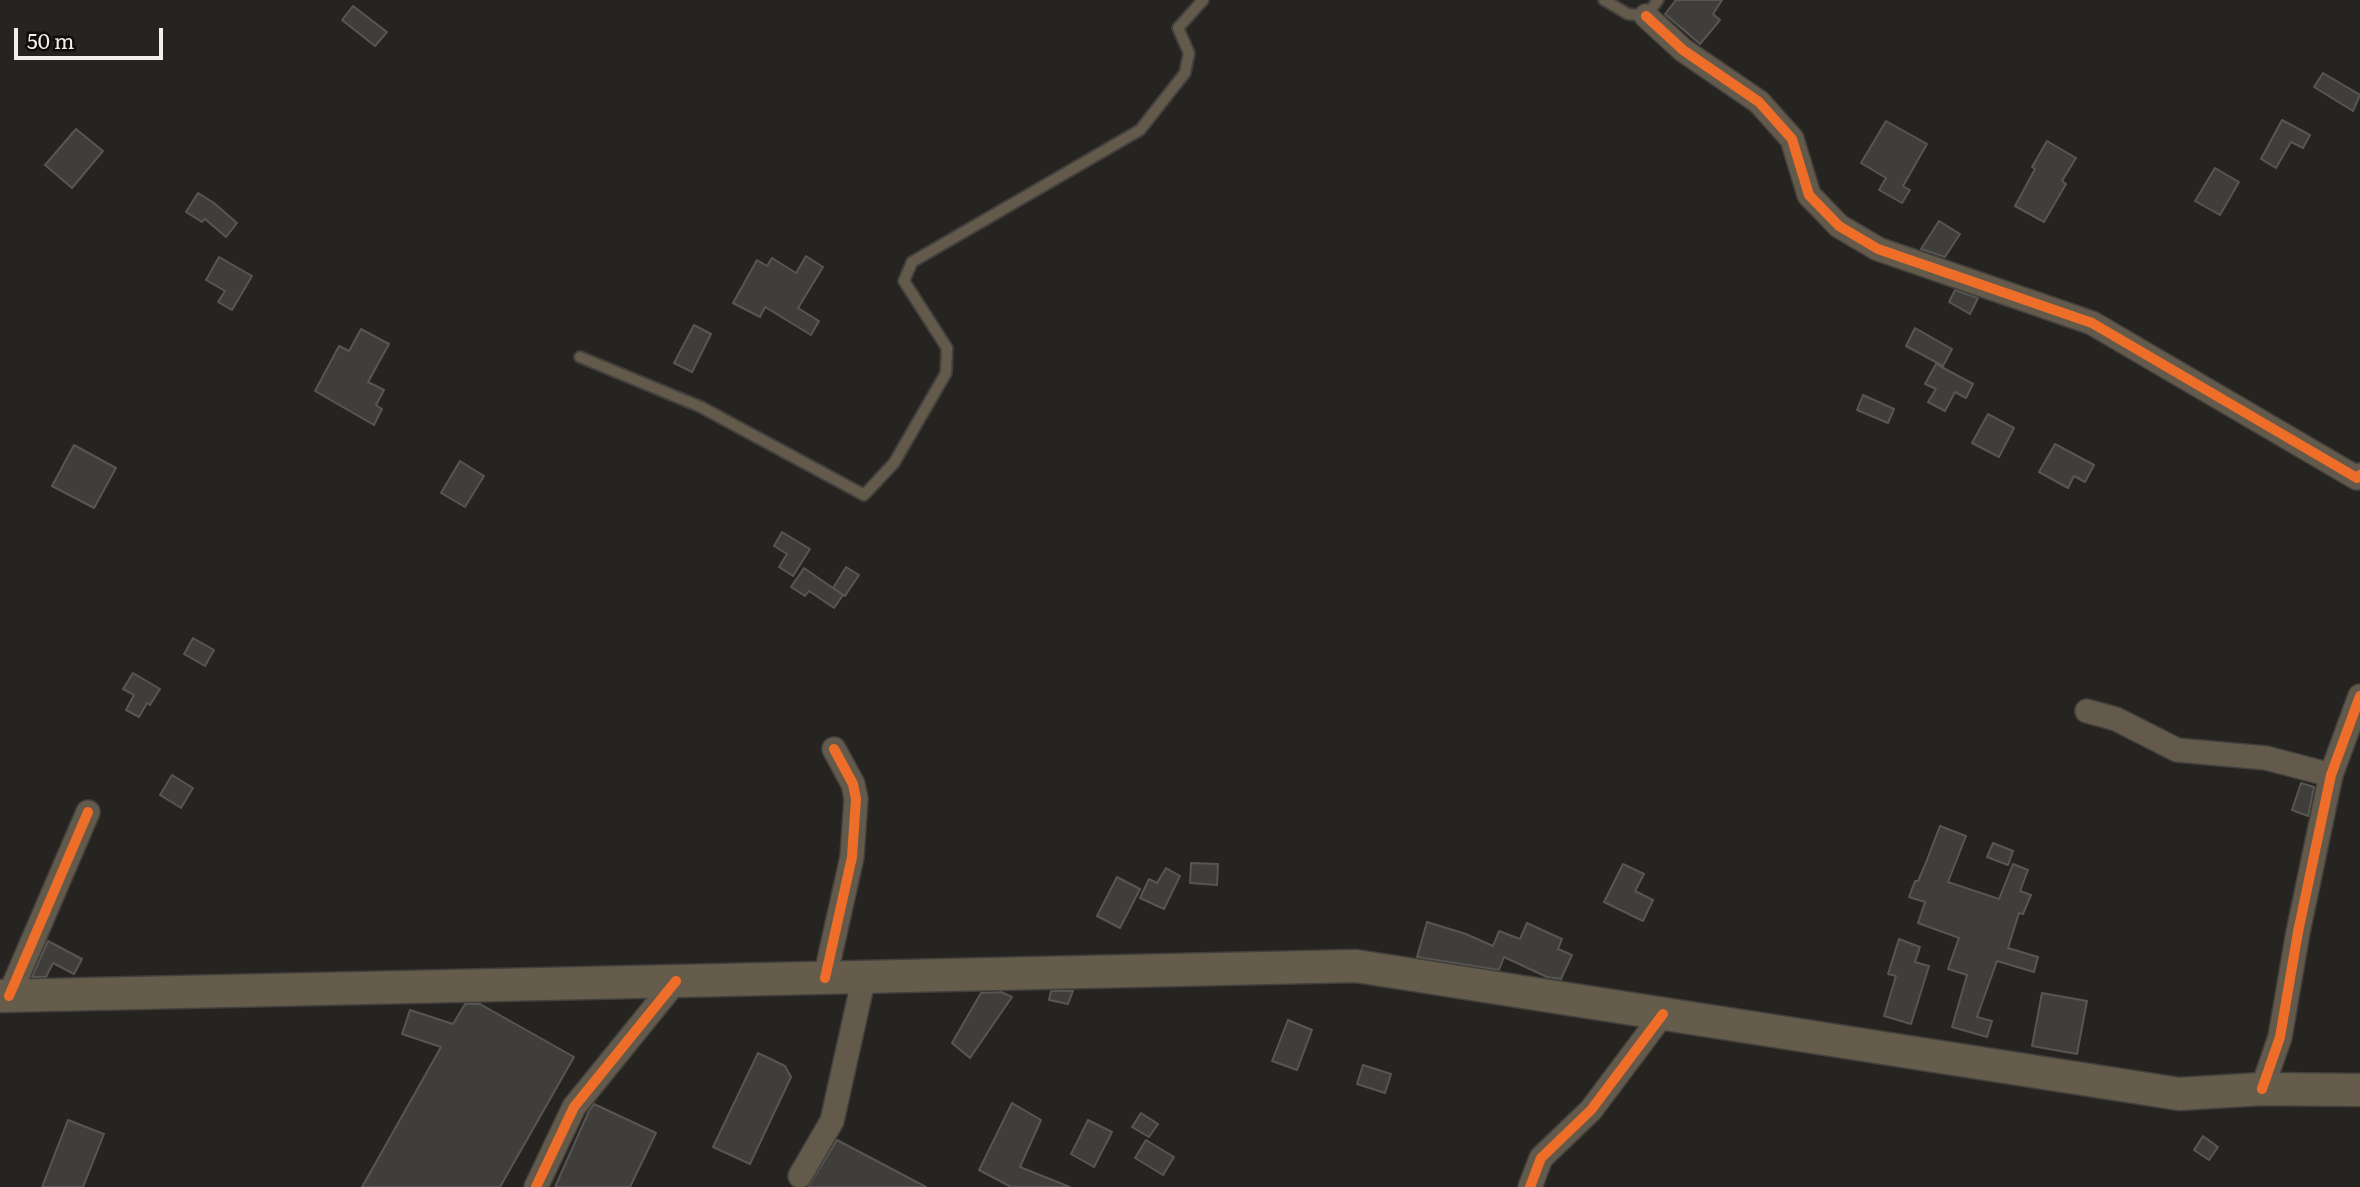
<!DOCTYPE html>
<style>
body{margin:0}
#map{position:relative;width:2360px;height:1187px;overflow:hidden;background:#262420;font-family:Literata,serif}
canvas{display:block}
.scale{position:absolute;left:14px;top:28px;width:149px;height:32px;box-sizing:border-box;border:4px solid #f2eee9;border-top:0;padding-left:9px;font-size:21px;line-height:24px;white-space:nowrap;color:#f2eee9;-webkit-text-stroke:5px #100e0b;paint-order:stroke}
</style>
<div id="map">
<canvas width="2360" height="1187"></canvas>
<div class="scale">50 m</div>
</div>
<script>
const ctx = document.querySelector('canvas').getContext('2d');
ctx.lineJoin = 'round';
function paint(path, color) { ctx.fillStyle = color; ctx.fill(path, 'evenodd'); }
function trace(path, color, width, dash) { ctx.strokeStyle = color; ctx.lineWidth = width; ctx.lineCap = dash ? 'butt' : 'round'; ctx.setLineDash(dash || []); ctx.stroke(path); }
const building = new Path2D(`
 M1676,0h46l-9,14 7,6 -20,24 -35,-30z
 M353,6l34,26 -12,14 -33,-26z
 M2323,73l37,22 -7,16 -39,-24z
 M2282,120l28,15 -7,13 -12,-6 -15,26 -15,-9z
 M1886,121l41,23 -24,42 7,4 -8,13 -23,-13 7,-12 -25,-15z
 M76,129l27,22 -31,37 -27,-23z
 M2047,141l29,17 -14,23 4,3 -22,38 -29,-16 20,-37 -3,-2z
 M2215,168l24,14 -19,33 -25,-14z
 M198,193l16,10 23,20 -11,14 -21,-18 -3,3 -16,-10z
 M1939,221l21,13 -15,23 -24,-8z
 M806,256l17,11 -25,41 21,13 -8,14 -46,-28 -5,10 -27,-14 24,-43 10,6 5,-8 24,15z
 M219,257l33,19 -20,34 -14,-8 7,-11 -19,-11z
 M1955,290l23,8 -8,16 -21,-12z
 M694,325l17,9 -19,38 -18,-9z
 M1915,328l37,21 -9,17 -37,-20z
 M361,329l28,15 -21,38 16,8 -8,15 6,4 -8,16 -59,-34 24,-45 10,5z
 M1936,364l37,20 -7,14 -11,-6 -10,19 -17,-9 8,-13 -11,-5z
 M1863,395l31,14 -6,14 -31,-13z
 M1988,414l26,14 -15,29 -27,-14z
 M2055,444l39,21 -9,17 -11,-6 -6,12 -29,-16z
 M74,445l42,23 -22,40 -42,-22z
 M460,461l24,15 -19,31 -24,-14z
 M782,532l28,17 -17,27 -14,-9 8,-13 -13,-8z
 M846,567l13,8 -14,21 -12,-8z
 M804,568l39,27 -9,13 -25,-17 -4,5 -14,-9z
 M193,638l21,12 -9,16 -21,-12z
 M133,673l27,16 -10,16 -3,-2 -8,14 -13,-7 8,-15 -11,-6z
 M172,775l21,13 -12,20 -21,-13z
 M2301,783l13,4 -6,29 -16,-6z
 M1940,826l26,10 -18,46 51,17 14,-35 15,6 -8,21 11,4 -8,19 -4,-1 -11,35 30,9 -4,15 -37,-11 -20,56 15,4 -5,16 -35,-10 15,-52 -19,-6 11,-31 -41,-15 7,-21 -16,-5 6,-16h3l7,-16z
 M1993,843l20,8 -5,14 -21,-8z
 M1191,863l27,1 -1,21 -27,-2z
 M1623,864l21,10 -9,17 18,9 -10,21 -39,-19z
 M1166,868l14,8 -16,33 -24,-11 9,-19 8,4z
 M1117,877l23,12 -20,39 -23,-12z
 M1427,922l39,12 27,12 6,-15 21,8 7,-16 35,16 -4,10 14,6 -11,24 -14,-2 -43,-20 -5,13 -82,-13z
 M1899,939l21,8 -5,15 14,4 -18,58 -27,-8 12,-40 -8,-2z
 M48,941l34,18 -8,15 -21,-11 -7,14h-14z
 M1051,991h22l-5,13 -19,-4z
 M1001,992l11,5 -42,61 -18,-15 29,-50z
 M2042,993l45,8 -10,53 -45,-8z
 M465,1004h15l94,53 -74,130h-138l79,-140 -39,-13 8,-24 43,14z
 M1288,1020l24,10 -15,40 -25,-9z
 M758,1053l27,13 6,11 -41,87 -37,-17z
 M1363,1065l28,9 -6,19 -28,-9z
 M1012,1103l29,17 -21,47 50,20h-59l-32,-17z
 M594,1104l62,29 -26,54h-75l34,-76z
 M1141,1113l17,11 -9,13 -17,-10z
 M68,1120l36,14 -21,53h-41z
 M1088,1120l24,12 -18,35 -23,-13z
 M2203,1136l15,11 -9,13 -15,-10z
 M837,1140l89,47h-118z
 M1146,1140l28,17 -11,18 -28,-17z`);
paint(building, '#403e3b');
trace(building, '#585652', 2);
const service = new Path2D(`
 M1604,0l24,14 18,2 12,-16
 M580,357l121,50 163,88 30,-32 52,-90 1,-25 -43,-67 8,-19 228,-132 45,-57 4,-20 -11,-25 25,-28`);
const minor = new Path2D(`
 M1646,16l37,34 76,52 33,37 17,56 30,31 39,23 214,74 265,155 3,-3
 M2087,711l29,8 61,31 89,8 65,17
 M825,978l27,-121 4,-58 -3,-15 -19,-35
 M9,996l79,-184
 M2262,1089l18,-52 18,-105 33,-157 29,-79
 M800,1176l32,-55 32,-144
 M536,1187l38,-80 102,-126
 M1530,1187l11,-29 50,-48 72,-96`);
const secondary = new Path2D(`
 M0,996l1356,-30 823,128 83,-5 98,1`);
trace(service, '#42403d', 14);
trace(minor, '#42403d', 26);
trace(secondary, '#42403d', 35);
trace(service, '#635a4c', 10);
trace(minor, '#635a4c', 23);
trace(secondary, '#665c4c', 32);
trace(new Path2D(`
 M1646,16l37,34 76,52 33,37 17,56 30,31 39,23 214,74 265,155 3,-3
 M825,978l27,-121 4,-58 -3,-15 -19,-35
 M9,996l79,-184
 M2262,1089l18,-52 18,-105 33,-157 29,-79
 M536,1187l38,-80 102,-126
 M1530,1187l11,-29 50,-48 72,-96`), '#ee6e29', 10);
</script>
